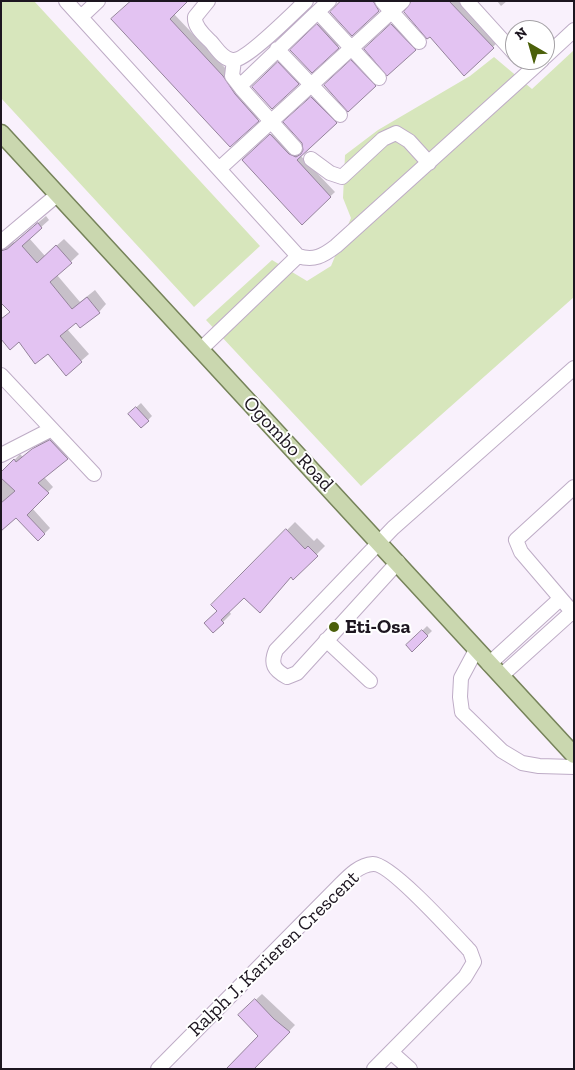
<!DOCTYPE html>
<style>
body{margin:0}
#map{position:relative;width:575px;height:1070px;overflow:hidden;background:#f9f1fc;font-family:"Zilla Slab",serif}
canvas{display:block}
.frame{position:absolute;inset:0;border:2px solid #1d1620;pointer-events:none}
.north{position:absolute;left:505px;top:20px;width:50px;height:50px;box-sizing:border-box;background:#fff;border:1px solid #a5a2a6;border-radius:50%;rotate:322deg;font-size:14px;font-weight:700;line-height:20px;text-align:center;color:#1d1620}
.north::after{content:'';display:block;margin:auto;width:18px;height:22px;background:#4b600a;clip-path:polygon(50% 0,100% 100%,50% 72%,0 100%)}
</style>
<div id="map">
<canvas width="575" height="1070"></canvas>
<div class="frame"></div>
<div class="north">N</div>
</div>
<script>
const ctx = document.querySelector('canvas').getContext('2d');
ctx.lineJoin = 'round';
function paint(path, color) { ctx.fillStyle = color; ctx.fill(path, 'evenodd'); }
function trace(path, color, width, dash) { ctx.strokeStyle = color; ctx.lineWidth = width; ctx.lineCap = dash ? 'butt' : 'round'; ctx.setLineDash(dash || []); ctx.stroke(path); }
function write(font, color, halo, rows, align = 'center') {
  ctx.font = font + ' "Zilla Slab",serif'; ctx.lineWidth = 4; ctx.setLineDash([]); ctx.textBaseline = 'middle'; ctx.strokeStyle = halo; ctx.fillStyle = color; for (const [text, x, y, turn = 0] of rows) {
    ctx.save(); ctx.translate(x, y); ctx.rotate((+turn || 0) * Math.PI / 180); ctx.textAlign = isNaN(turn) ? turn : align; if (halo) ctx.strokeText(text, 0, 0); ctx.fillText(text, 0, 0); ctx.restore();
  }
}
paint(new Path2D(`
 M1,1h33l226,245 -66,61 -193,-209z
 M574,50v247l-213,189 -155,-166 66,-60 35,21 24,-15 20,-48 -8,-20 2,-43 33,-25 92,-54 24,-19 38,32z`), '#d7e6bc');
paint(new Path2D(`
 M132,1l42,13 54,57 34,45 -32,29z
 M412,1h46l39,42 -33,31z
 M497,1h10l-6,5z
 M396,20l23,25 -4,4h-49z
 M322,21l20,21 -30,29 -20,-21z
 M356,57l24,24 -32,29 -23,-25z
 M283,59l19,20 -30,28 -19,-20z
 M316,94l24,24 -37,24 -18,-20z
 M276,130l17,20 10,2 -3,3 35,37 -33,31 -58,-63z
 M46,216l3,4 -20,18 16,18 19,-17 15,15 -22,21 23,27 15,-12 11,14 -7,8 -23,10 -9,7 22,25 -23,20 -65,-73v-53l5,-5 9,-1z
 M141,403l11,13 -11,11 -12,-13z
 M56,435l17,18 -29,24 9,10 -21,21 18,20 -12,12 -22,-24 -15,6v-48l19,-20 3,3 16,-13z
 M295,522l19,19 3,-3 8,8 -32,32 -2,-2 -47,20 -15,15 2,3 -18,18 6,-22 -6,-5z
 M427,626l5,5 -20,19 -4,-5z
 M262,994l33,31 -42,44 7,-33 -14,-27z`), '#0003');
const building = new Path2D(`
 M131,1h57l-18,18 53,57 12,18 24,27 -29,26 -119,-128z
 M341,1h32l6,10 -27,25 -22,-24z
 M412,1h37l45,47 -30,28 -34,-39 -3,2 -23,-27z
 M317,24l22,24 -27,25 -22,-23z
 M391,24l25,26 -29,26 -23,-27z
 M351,60l25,26 -28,26 -24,-27z
 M278,62l21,22 -27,25 -20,-22z
 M311,97l26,26 -40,37 34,37 -29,28 -60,-65 28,-26 19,20 7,3 5,-3 2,-4 -1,-7 -19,-21z
 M38,223l4,5 -20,18 15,17 19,-18 16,18 -22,19 22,27 15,-12 13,16 -20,15 -4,-5 -16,13 22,26 -16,14 -18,-22 -13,10 -16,-22 -9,8 -9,-11v-20l9,-7 -9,-9v-52l6,-2z
 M136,407l13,14 -8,7 -13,-14z
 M50,440l18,19 -30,24 11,10 -22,22 18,19 -7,7 -22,-23 -15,13v-28l14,-12 -14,-13v-6l13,-13 2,3 16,-13z
 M286,529l19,20 3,-3 10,10 -25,24 -2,-3 -31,36 -16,-15 -23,22 3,3 -11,10 -9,-10 13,-12 -6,-6z
 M422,630l6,6 -16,16 -6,-7z
 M255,999l19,20 16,13 -36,37h-28l32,-33 -20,-21z`);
paint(building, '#e3c3f2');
trace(building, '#94829b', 1);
const minor = new Path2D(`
 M66,1l232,255c16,5 25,0 38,-10l206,-186
 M208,1l-13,16c-1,10 9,18 16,25 6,7 13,19 23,18 14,-1 60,-48 72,-59
 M382,1l37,41
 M467,1l48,53
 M318,12l61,66
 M81,17l17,-16
 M277,49l63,66
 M545,57l29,-27
 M234,60l-2,16 10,13
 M295,148l-53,-59 1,-6 86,-82
 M311,159l19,14 12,4 41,-38 13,-6 13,8 20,22
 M219,169l184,-168
 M1,242l56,-47
 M200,350l98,-94
 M1,375l93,99
 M1,455l49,-25
 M574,487l-58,53 5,12 53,62
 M398,562l-101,111 -10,4c-13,-7 -17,-13 -11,-27l117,-122 181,-160
 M326,640l44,41
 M476,650l-15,28 -1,19 2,15 40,39 20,12 17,3 35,1
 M489,664l71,-65
 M501,676l71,-64
 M391,1052l19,17
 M158,1069l180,-182c9,-9 20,-22 35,-23 17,-1 82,71 97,87l4,11 -9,15 -91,92`);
const major = new Path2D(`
 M1,133l573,622`);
trace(minor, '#beacc6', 16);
trace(major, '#76835a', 19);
trace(minor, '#fff', 14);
trace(major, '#cad7af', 16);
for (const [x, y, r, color] of [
 [334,627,6,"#4b600a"]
]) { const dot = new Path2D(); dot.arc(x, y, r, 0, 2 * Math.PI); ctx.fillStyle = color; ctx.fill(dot); trace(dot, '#fff', 2); }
write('20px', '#1d1620', '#fff', [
 ["Ogombo Road",288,444,47],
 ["Ralph J. Karieren Crescent",274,954,-44]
]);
write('bold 20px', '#1d1620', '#fff', [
 ["Eti-Osa",345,627]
], 'left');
</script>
